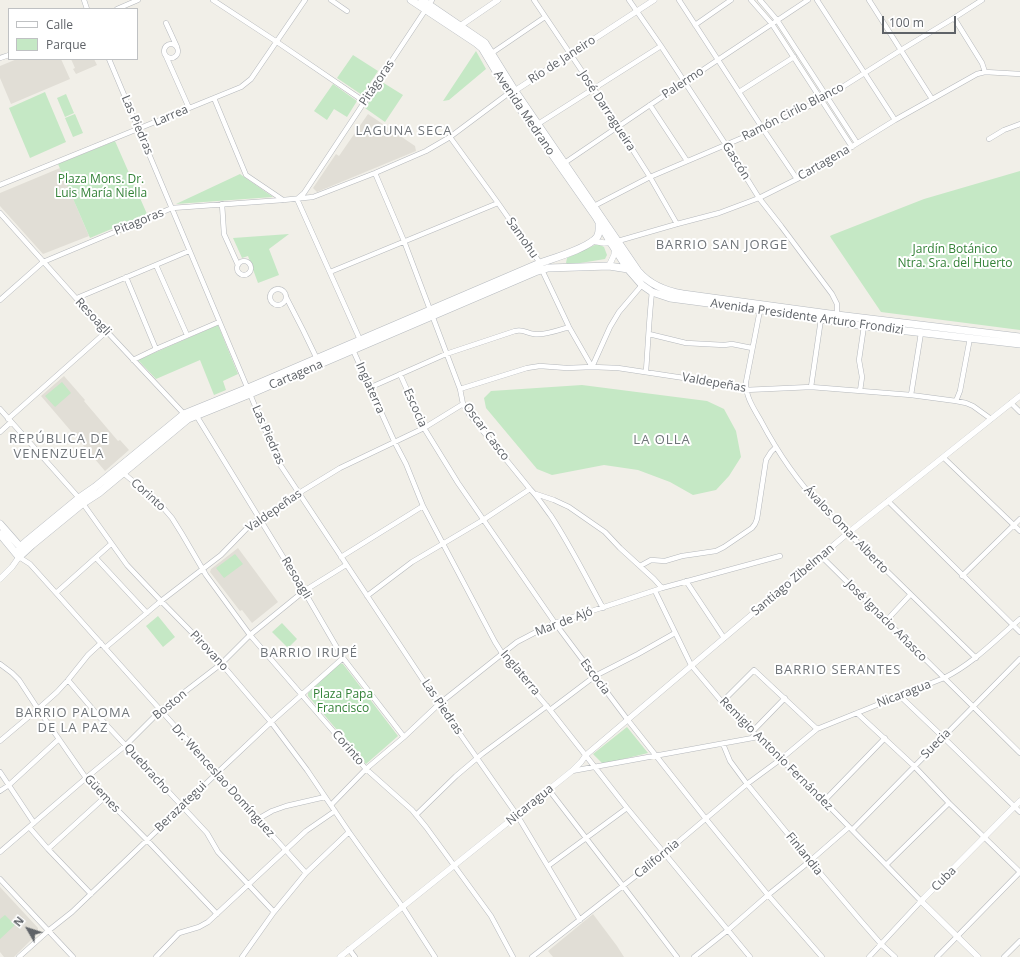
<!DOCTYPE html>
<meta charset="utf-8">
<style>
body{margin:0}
#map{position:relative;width:1020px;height:957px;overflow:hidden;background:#f1efe8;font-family:"Open Sans",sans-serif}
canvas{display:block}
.legend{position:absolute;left:8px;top:8px;width:130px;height:52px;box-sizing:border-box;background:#fff;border:1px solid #bfc1c3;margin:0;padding:5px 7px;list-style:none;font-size:12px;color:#5f6368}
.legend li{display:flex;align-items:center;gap:8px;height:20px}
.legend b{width:20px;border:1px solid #bfc1c3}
.north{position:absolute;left:8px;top:909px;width:40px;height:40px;-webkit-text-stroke:3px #fff;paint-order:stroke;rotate:309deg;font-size:11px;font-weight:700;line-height:16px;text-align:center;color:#5f6368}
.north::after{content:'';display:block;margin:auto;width:14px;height:18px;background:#5f6368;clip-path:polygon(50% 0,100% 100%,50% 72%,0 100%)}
.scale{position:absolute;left:882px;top:16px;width:74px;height:18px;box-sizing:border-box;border:2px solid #5f6368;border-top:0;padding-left:5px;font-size:12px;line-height:14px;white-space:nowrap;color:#5f6368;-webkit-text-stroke:3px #fff;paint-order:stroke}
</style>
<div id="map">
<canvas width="1020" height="957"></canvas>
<ul class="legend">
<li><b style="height:5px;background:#fff"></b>Calle</li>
<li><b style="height:11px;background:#c5e8c5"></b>Parque</li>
</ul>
<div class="north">N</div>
<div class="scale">100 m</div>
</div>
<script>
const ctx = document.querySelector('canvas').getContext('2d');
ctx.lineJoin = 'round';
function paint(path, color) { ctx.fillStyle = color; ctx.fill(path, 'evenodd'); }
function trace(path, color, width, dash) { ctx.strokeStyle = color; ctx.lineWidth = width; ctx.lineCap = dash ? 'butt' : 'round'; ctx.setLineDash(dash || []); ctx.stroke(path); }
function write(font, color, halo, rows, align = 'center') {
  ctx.font = font + ' "Open Sans",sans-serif'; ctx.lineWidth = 4; ctx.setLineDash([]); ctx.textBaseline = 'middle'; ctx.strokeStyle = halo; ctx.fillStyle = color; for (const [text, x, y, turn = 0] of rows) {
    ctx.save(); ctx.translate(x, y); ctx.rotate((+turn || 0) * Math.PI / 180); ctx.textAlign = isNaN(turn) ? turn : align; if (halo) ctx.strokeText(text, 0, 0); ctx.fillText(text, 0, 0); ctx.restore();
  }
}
paint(new Path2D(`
 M17,59h44l9,20 -59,25 -11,-26v-12z
 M71,59h23l3,6 -21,9 -3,-5 2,-1z
 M368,114l47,32 1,5 -99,41 -4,-4 23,-34 3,2z
 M60,168l29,68 -46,18 -43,-48v-13z
 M64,376l21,24 -1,1 34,40 2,-1 9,10 -24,21 -64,-75z
 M238,548l40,54 -26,21 -10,-13 -2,1 -30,-39 1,-3z
 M0,887l38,41v5l-24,24h-10l-4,-5z
 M593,914l24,32 7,11h-71l-5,-6z`), '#e1ded6');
paint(new Path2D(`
 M476,51l10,18 -37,31 -6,1z
 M353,55l25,16 -16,24 -25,-17z
 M382,82l21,13 -18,27 -20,-14z
 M333,84l24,17 -10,16 -13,-8 -7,11 -13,-9z
 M45,92l21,50 -36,16 -21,-50z
 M66,94l8,19 -9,4 -8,-19z
 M75,114l8,19 -10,4 -8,-19z
 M115,141l32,73 -57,24 -32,-74z
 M1020,171v159l-139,-18 -50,-74 -1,-2 2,-1 92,-36z
 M240,174l33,23 -97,7z
 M289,234l-20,15 10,26 -21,8 -10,-27 -6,2 -9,-20z
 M595,245h5l4,2 3,8 -2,4 -37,6 -2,-2 1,-5z
 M218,325l20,49 -15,7 3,9 -12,5 -14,-35 -44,19 -18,-19z
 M62,382l9,11 -16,14 -10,-11z
 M582,385l125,16 17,8 12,22 5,26 -12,19 -13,14 -23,5 -23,-13 -32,-12 -34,-5 -52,10 -15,-6 -51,-61 -2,-10 7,-7z
 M235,554l8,10 -19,14 -8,-10z
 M158,616l17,21 -12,10 -17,-21z
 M282,623l15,16 -9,9 -16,-16z
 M340,663l3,1 55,72 -32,28 -58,-68v-3z
 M627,727l21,26 -45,11 -10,-10z
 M5,915l10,10 -15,14v-20z`), '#c5e8c5');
const minor = new Path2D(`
 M84,0l3,9
 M213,0l64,42 88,60
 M331,0l16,11
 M534,0l60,89 56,88 27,47
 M629,0l32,46 65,99 33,53 22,28 51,68 5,10v14
 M679,0l84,129 34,50
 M751,0l21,24 80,123
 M760,0l17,20 80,123
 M817,0l78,120
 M869,0l63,99
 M117,9l21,-9
 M954,18l28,45 3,9
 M166,23l11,24
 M695,25l36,-25
 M164 51a7 7 0 1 1 14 0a7 7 0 1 1-14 0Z
 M492,53l53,-36
 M165,54l24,54
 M0,58l9,-3
 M109,59l170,404 160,241 78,111 63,105
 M739,92l55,-35
 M214,98l32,77 37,25
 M650,105l37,56
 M538,124l123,-78
 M450,137l48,66 42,60 2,7 27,57 23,40
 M989,139l15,-9 16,-6
 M563,164l87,-59 158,-105
 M375,173l29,68 56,148 3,15 6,10 61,75c8,8 14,18 21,27 19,29 35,61 52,92
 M0,185l241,-98 10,-8 54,-79
 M297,199l7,-6 128,-193
 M297,199l64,143
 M222,204l2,30 14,31
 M594,206l56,-29 113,-48 62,-31 76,-48 53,-32 28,-18
 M0,213l83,93 102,109
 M618,241l59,-17 42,-11 40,-15 38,-19 30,-17 68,-42 82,-46 8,-2 35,2
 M237 268a7 7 0 1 1 14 0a7 7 0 1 1-14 0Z
 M156,265l31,70
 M330,272l168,-69
 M126,277l30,72
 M270 297a8 8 0 1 1 16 0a8 8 0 1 1-16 0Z
 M286,297l17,33 14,29
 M77,298l112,-47
 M0,300l43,-38 129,-54 111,-8 30,-3 62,-24 51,-22 24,-14 59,-44
 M760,310l-14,72c-1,14 8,27 15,39 17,32 36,60 61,86 8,9 16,18 26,26l128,125
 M649,334l37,9 38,2 8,-1 20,4
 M353,350l42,93 11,21 17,42 72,136 7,11 48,57 77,98 123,149
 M133,360l23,-11 63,-27
 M592,367l18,-40 9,-15 23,-27
 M646,371c2,-26 3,-53 6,-79
 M400,374l24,54 34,55 97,140 72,96 79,100 62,76 54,62
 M811,387l10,-68
 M369,388l77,-34 69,-23c9,-2 11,2 19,3 9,2 25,-4 35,-7
 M460,389l67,-21 13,-2 27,2 25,-1 26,1 119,18 8,4 66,-3 100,8 45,6 10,2 7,3 18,13
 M860,391l2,-14 -3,-17 5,-34
 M911,395l10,-62
 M956,401l4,-10 10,-53
 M1011,403l9,9
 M0,409l79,89 48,67 34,36 53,54 57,67 36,48 42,62 53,74 33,51
 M196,415l108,176 39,67 61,79
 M8,419l99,-88
 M0,432l11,-10
 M944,458l76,73
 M122,472l38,32 12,14 10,16 24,41 44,60 116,134 46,41 14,17 65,89 22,41
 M536,494l18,6 15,7 36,25 15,16 34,31 8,9
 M888,501l132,131
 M821,556l199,197
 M19,557l11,7 26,29 250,280
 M341,557l82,-51
 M96,558l51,55
 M640,566l11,-6 14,1 17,-5 34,-5 8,-4 28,-19 3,-4 2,-5 9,-59 5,-8 5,-5
 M962,576l58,-57
 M686,581l38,57
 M655,591l36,74 31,37 102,99 97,100 -52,56
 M56,593l55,-49
 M367,596l45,-34 71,-42 47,-31
 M886,621l24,-26
 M105,648l56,-47 60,-46 31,-32 8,-4 39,-26 41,-25 84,-40 39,-24
 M0,664l12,9 7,7 19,29 48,69 61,62 70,74
 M68,680l33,39 106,114 11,19 56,60
 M900,696l43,41 77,75
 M722,702l32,-32 63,59
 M550,710l45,-34 43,-22 37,-21
 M857,713l57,53 35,37 71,69
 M752,732l33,-34
 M0,741l38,-32 19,-17 11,-12 20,-25 13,-12
 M723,744l7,17 17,23 63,77 50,59 21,24 14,13
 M572,771l186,-34
 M0,772l34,51
 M549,790l74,96 54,71
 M0,791l9,-6 50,-46
 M824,801l61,-63
 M331,805l35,-36 38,-32 35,-33 78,-62 21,-11 17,-8 107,-35 118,-32
 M416,815l40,-39 26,-22 65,-48
 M258,819l14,-8 14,-5 39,-9
 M29,827l19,22 43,45
 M852,830l168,-171
 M48,849l57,-52
 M0,852l86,-74 40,-33 34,-34 61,-47 29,-29 54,-44 42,-26
 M886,865l63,-62
 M548,866l79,-58
 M0,879l73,78
 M349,949l6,8
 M19,957l29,-26 24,-19 145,-139 54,-51 72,-64
 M156,957l23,-24 20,-6 9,-5 98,-91 29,-20
 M242,957l32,-45 32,-39 43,-41
 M532,957l133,-104 82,-69 34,-25 36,-30 127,-51c30,-15 51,-38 76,-59
 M694,957l34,-27 40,-35 42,-34 39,-34
 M937,957l83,-85
 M1004,957l16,-16`);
const tertiary = new Path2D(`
 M457,28l41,-28
 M513,92l141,-92
 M592,241l12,2 10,-1
 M609,266l5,-11 1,-8
 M0,579l12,-12 7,-10
 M340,957l232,-186 9,-9 5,-7 262,-222 172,-137
 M978,957l-57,-56 99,-100`);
const secondary = new Path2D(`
 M411,0l65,43 6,5 27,45 87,124 15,26 17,26 14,16 10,7 18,6 114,15 80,13 156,18
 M422,0l63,43 30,48 123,180c12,14 27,20 45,23l154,21 183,22
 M0,524l22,25
 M0,534l19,23
 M19,557l13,-12 50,-41 17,-11 89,-74 62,-25 285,-122 13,-4 61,-2 19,3
 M19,557l1,-10 8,-7 51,-42 16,-11 89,-73 64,-26 292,-125c14,-5 49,-15 57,-26 3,-4 2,-8 2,-13`);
trace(minor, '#b5b8bc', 5.5);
trace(tertiary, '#b5b8bc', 6);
trace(secondary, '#b6babf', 8);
trace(minor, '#fff', 4.5);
trace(tertiary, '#fff', 5.5);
trace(secondary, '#fff', 7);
write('12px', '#5f6368', '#fff', [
 ["Río de Janeiro",562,60,-33],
 ["Pitágoras",377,83,-56],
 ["Palermo",683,83,-33],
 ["José Darragueira",607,111,57],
 ["Ramón Cirilo Blanco",793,112,-27],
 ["Avenida Medrano",524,113,56],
 ["Larrea",171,116,-23],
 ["Las Piedras",137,125,67],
 ["Gascón",736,161,58],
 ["Cartagena",824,163,-30],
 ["Pitagoras",139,222,-22],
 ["Samohu",522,238,55],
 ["Resoagli",93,317,47],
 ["Avenida Presidente Arturo Frondizi",807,317,8],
 ["Cartagena",296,375,-23],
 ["Valdepeñas",714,383,10],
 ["Inglaterra",370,388,66],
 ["Escocia",415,408,66],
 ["Oscar Casco",486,432,53],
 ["Las Piedras",268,435,66],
 ["Corinto",148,495,42],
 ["Valdepeñas",274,511,-35],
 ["Ávalos Omar Alberto",846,530,46],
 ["Resoagli",296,578,59],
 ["Santiago Zibelman",793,580,-40],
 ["José Ignacio Añasco",886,621,45],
 ["Mar de Ajó",564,622,-21],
 ["Pirovano",209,651,47],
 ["Inglaterra",520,673,50],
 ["Escocia",595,677,53],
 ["Nicaragua",904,694,-21],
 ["Boston",170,705,-39],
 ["Las Piedras",442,707,56],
 ["Suecia",936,744,-45],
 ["Corinto",348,748,49],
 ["Remigio Antonio Fernández",776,754,45],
 ["Quebracho",147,769,48],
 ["Dr. Wenceslao Domínguez",223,781,48],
 ["Güemes",102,794,47],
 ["Nicaragua",530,805,-39],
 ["Berazategui",181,807,-44],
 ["Finlandia",804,854,51],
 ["California",657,859,-39],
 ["Cuba",944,879,-45]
]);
write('12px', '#348238', '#fff', [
 ["Plaza Mons. Dr.",101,180],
 ["Luis María Niella",101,194],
 ["Jardín Botánico",955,250],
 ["Ntra. Sra. del Huerto",955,264],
 ["Plaza Papa",343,695],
 ["Francisco",343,709]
]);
ctx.letterSpacing = '1px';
write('13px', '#70757a', '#fff', [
 ["LAGUNA SECA",404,131],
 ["BARRIO SAN JORGE",722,245],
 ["REPÚBLICA DE",59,439],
 ["VENENZUELA",59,454],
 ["LA OLLA",662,440],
 ["BARRIO IRUPÉ",309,653],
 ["BARRIO SERANTES",838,670],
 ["BARRIO PALOMA",73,713],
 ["DE LA PAZ",73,728]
]);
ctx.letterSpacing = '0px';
</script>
